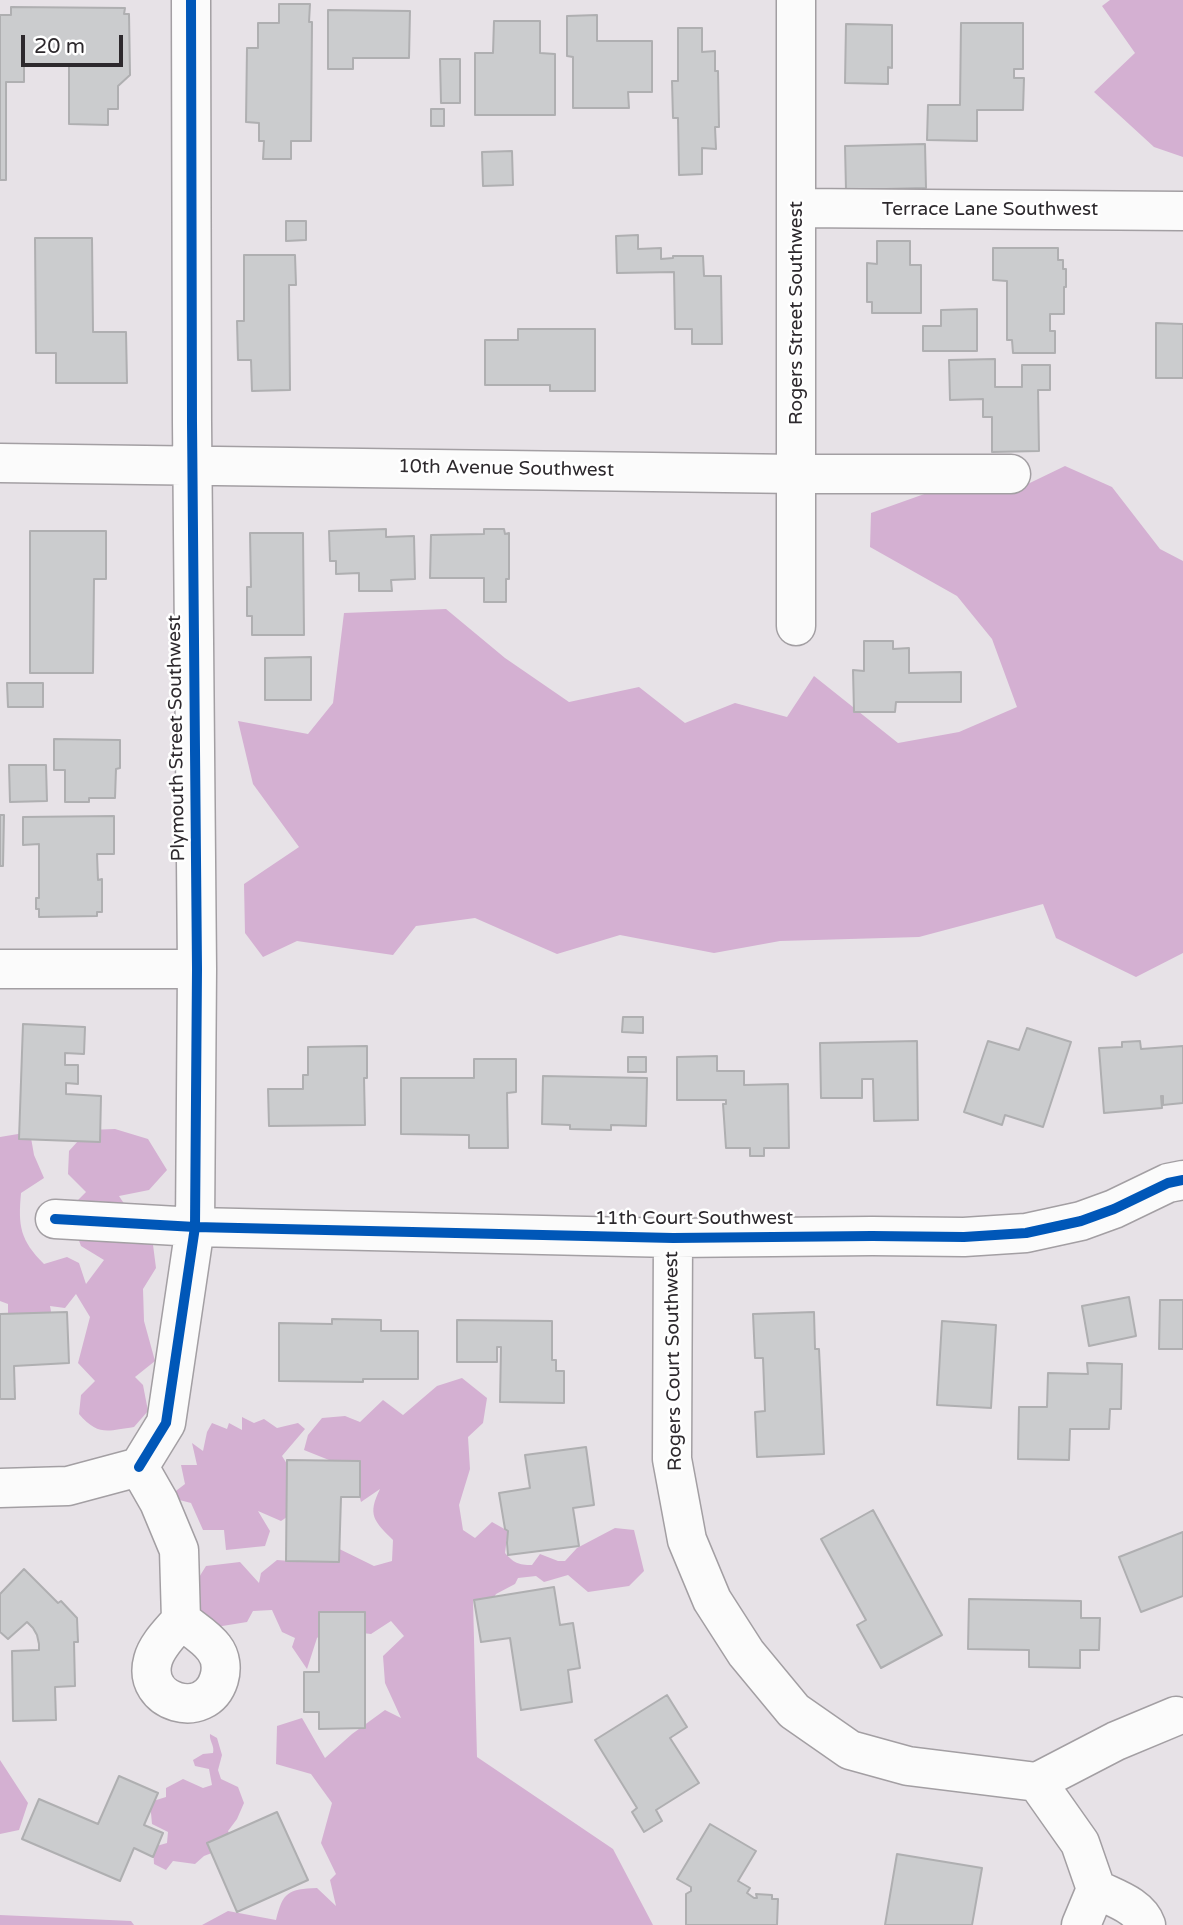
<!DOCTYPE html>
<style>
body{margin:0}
#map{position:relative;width:1183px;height:1925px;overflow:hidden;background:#e7e2e7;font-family:"Varela Round",sans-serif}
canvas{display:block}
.scale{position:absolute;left:21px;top:35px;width:102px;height:32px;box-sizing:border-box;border:4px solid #2d292d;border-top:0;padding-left:9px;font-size:21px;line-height:24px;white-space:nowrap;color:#2d292d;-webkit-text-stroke:5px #fff;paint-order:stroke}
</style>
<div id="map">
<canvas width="1183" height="1925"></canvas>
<div class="scale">20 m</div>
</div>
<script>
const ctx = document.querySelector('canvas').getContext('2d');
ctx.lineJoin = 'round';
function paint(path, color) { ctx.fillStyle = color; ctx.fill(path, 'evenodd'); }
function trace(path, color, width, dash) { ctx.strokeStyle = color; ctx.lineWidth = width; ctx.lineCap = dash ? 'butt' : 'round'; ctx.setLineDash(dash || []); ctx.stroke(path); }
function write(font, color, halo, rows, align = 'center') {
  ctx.font = font + ' "Varela Round",sans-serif'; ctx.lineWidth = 5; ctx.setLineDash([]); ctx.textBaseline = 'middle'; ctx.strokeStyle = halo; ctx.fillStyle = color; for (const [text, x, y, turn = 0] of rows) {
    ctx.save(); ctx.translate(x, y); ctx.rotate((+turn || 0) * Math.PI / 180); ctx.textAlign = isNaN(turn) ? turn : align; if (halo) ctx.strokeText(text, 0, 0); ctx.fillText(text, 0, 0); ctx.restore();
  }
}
paint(new Path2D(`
 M1110,0h73v157l-29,-10 -60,-55 41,-39 -33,-47z
 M1065,466l47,21 48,62 23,12v392l-47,24 -80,-39 -13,-34 -124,33 -139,4 -66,12 -94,-18 -63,19 -82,-36 -59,8 -23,29 -96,-14 -34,16 -18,-24 -1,-49 55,-37 -46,-63 -15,-63 70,13 25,-31 11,-90 102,-4 59,49 64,44 70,-15 46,36 50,-20 52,14 27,-41 84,67 61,-11 58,-25 -25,-68 -35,-43 -87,-49 1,-34 59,-21 77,2z
 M115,1129l33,10 19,31 -18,20 -30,6 14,21 19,20 4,31 -13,21 1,32 11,40 -20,16 8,8 5,26 -14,16c-27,4 -36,9 -55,-13l2,-19 14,-14 -17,-18 12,-46 -14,-23 -11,14 -15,-2 2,11 -44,6v-19l-8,-3v-164l30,-5 4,23 10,23 -23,15c-3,33 -1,47 23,71l23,-7 12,6 7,21 18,-24 -23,-14 -6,-16 -3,-24 14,-14 -18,-18 1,-23 19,-21z
 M462,1378l25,20 -4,25 -15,14 2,32 -11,36 4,25 12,8 17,-16 16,9 -3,22c9,10 13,12 27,12l8,-11 18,7h7l12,-13 38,-20 19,2 10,41 -15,15 -41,6 -20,-17 -24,7 -8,-6 -18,2 -3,6 -19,10 -10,17 -13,-11 4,157 136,92 40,76h-451l26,-14 48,9c7,-28 12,-31 41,-32l19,18 -6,-26 6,-6 -15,-31 11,-40 -21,-29 -35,-10 1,-38 25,-8 23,40 27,-24 33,-24 16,8 -16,-35 -2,-27 21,-20 -13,-15 -20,13 -43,-5 -11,9 -10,31 -15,-22 3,-9 -13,-6 -10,-22 -19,1 -6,11 -37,6 -22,-33 18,-29 34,-4 19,21 2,-10 16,-13 25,2 19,-22 53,26 18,-5 1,-21c-19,-19 -26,-25 -13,-51l-19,13 -5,-19 -27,-23 -25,-10 4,-15 14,-17 23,-2 15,6 23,-22 20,15 34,-29z
 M242,1417l12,6 10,-4 13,9 21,-5 7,6 -23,27 5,8v53l-6,4 -23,-10 12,20 -5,15 -39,4 -2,-20h-21l-12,-27 -23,-6 17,-13 -4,-19h16l-5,-22 11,8 4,-19 5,-9 15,6 2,-6 13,7z
 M210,1734l7,4 5,17 -4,15 3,9 17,8 6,16 -7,16 -9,12 7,13 -31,12 -9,8 -22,-3 -7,9 -12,-6 -1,-17 14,-4 1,-11 -16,-8 -2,-22 16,-5v-9l17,-9 20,9 9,-3 -3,-16 -14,-3 -2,-6 10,-6 10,-1c2,-7 -4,-12 -3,-19z
 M0,1760l28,43 -9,27 -19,4z
 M0,1915l131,6 3,4h-134z`), '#d4b0d2');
const building = new Path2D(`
 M279,4h31l-1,18h3l-1,119h-20v18h-28l1,-18h-5v-18l-13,-1 1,-74h11v-25h21z
 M11,7l114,1 -1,6h5l1,61 -12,11v23h-10v16l-39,-1v-60h-45v18h-18v98h-6v-165h11z
 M328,10l82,1 -1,47h-56v11h-25z
 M597,15v26h55v51h-24l1,16h-56v-51l-6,-1v-40z
 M494,21h46v32l15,1v61h-80v-62h18z
 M961,23h62v46h-9v9h10l-1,32h-46v31l-50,-1 1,-35h32z
 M846,24l46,1v43l-4,-1v17l-43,-1z
 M678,28h24v24l13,-1v20h3l1,56h-4l1,22 -14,-1v26l-23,1 -1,-57h-5l-1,-37h6z
 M440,59h20v44h-19z
 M431,109h13v17h-13z
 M925,144l1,44 -80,2 -1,-44z
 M512,151l1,34 -30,1 -1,-34z
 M286,221h20v19l-20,1z
 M638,235v14l23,-1v11l12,-1v-2h30l1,20h17l1,68h-30v-15h-17l-1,-57 -57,1 -1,-37z
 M35,238h57l1,94h33l1,51h-71v-30h-20z
 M877,241h33v24h11v48h-49v-11h-5v-39l10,1z
 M993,248h65v12h5v9h3v18h-2v27h-14v17h5v22h-42l-1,-13h-5v-59l-14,-1z
 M244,255h51l1,30h-7l1,105 -38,1 -1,-31h-13l-1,-39h7z
 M977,309v42h-54v-25h18v-16z
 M1156,323l27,1v54h-27z
 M518,329h77v62h-45v-6h-65v-45h33z
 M995,359v28h27v-22h28v25h-12l1,61 -47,1v-35h-9v-18l-33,1 -1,-40z
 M386,529v8l28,-1 1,43 -24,1 1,11h-33v-18l-23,1v-13h-6l-1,-30z
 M484,529h20l1,5 4,-1v46h-3v23h-22v-24h-54l1,-43 53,-1z
 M30,531h76v48h-12l-1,94h-63z
 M250,533h53l1,102h-52v-19h-5v-29h4z
 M864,641h29v8l16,-1v25l52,-1v30h-65l-1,10h-41l-1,-42 11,1z
 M311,657v43h-46v-42z
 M7,683h36v24h-35z
 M54,739l66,1v28l-4,1 -1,29h-26v4h-24v-32h-11z
 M9,765h37l1,36 -37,1z
 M0,815h4l-1,51h-3z
 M114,816v38h-17l1,26 4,-1v33h-5v4l-58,1v-8h-3v-11h3v-54l-16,1v-28z
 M623,1017h20v16l-21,-1z
 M23,1024l62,3 -1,27 -19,-1v12h13v19l-12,-1v11l35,2 -1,46 -81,-3z
 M1027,1028l44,14 -28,85 -38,-12 -3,10 -38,-13 24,-71 31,9z
 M917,1041l1,79 -44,1 -1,-42h-11v19h-41l-1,-55z
 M1140,1041l1,8 42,-3v57l-20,2v-9h-2l1,12 -58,5 -5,-65 23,-1v-5z
 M367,1046v32h-3l1,47 -96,1 -1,-37h35v-14h5v-28z
 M717,1056v15h27v14l44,-1 1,64h-25v8h-14v-8h-24l-3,-44h3v-4h-49v-43z
 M628,1057h18v15h-18z
 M474,1059h42v33l-9,1 1,55h-39v-13l-68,-1v-56h73z
 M543,1076l104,2 -1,48 -35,-1v5l-41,-1v-4l-28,-1z
 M1129,1297l7,39 -47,10 -7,-40z
 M1160,1300h23v49h-24z
 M67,1312l2,51 -55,3 1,33h-15v-85z
 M814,1312l1,37h4l5,105 -67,3 -2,-45 10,-1 -2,-53h-8l-2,-44z
 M332,1319l49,1v11h37v48h-55v3l-84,-1v-58l53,1z
 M457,1320l95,1v39h4v11h8v32l-64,-1 1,-55h-4v15h-40z
 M942,1321l54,4 -5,83 -54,-3z
 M1087,1363l35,1 -1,45h-11l-1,20h-39l-1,31 -51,-1 1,-52h28l1,-34 40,1z
 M586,1447l8,58 -21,3 6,38 -71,9 -1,-12 1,-12 -3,-2 -6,-36 31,-5 -5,-33z
 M287,1460l73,1v36h-19l-2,65 -53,-1z
 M873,1510l69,125 -61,33 -24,-43 9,-5 -45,-81z
 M1183,1532v64l-42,16 -22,-55z
 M24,1569l34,34 3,-2 16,17 1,24h-4l1,44 -20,1 1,33 -43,1 -1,-70 27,-1v-6l-2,-9 -4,-7 -6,-6 -19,17 -8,-7v-38z
 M554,1587l6,38 13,-2 7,45 -12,2 4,32 -51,8 -11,-72 -29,4 -7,-42z
 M969,1599l112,2v17h19l-1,32h-19v18l-51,-1v-17l-61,-1z
 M319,1612h46v116l-46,1v-17h-15v-40h15z
 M667,1695l20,32 -17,11 29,45 -43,27 6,11 -18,11 -12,-20 5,-4 -42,-68z
 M119,1776l39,17 -14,32 19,8 -10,24 -19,-9 -14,33 -98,-42 17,-40 59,25z
 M277,1812l31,68 -71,32 -30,-69z
 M710,1824l46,27 -18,30 12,7 -3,5 7,5h3l-1,-4 16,1v4h6l-1,26h-91v-31l5,-3v-4l-14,-8z
 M897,1854l85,14 -10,57h-87z`);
paint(building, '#cbccce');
trace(building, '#afafb1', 2);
const minor = new Path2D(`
 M797,208l386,3
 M0,463l797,11h214
 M796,626v-626
 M0,969h197
 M55,1219l140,8 478,11 199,-2 92,1 62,-4 55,-12 33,-12 54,-26 15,-3
 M673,1238l-1,221 15,81 25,60 34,53 48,58 56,39 58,16 129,16 79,-41 60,-25
 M139,1467l27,-44 29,-196 2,-258 -5,-547 -1,-422
 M139,1467l20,35 20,48 2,70
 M0,1488l68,-2 71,-19
 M181,1620c11,9 25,17 33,28 7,9 8,21 5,31 -13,43 -78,24 -66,-19 4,-15 18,-28 28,-40z
 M1037,1782l43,61 16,46
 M1081,1925l15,-36c17,9 43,16 50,36`);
trace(minor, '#a39fa3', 41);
trace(minor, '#fbfbfb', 38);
trace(new Path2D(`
 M55,1219l140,8 478,11 199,-2 92,1 62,-4 55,-12 33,-12 54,-26 15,-3
 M139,1467l27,-44 29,-196 2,-258 -5,-547 -1,-422`), '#0057b8', 10);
write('19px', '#2d292d', '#fff', [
 ["Terrace Lane Southwest",990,210],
 ["Rogers Street Southwest",797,313,-90],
 ["10th Avenue Southwest",506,469,1],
 ["Plymouth Street Southwest",177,738,-91],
 ["11th Court Southwest",694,1219],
 ["Rogers Court Southwest",674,1361,-91]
]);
</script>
